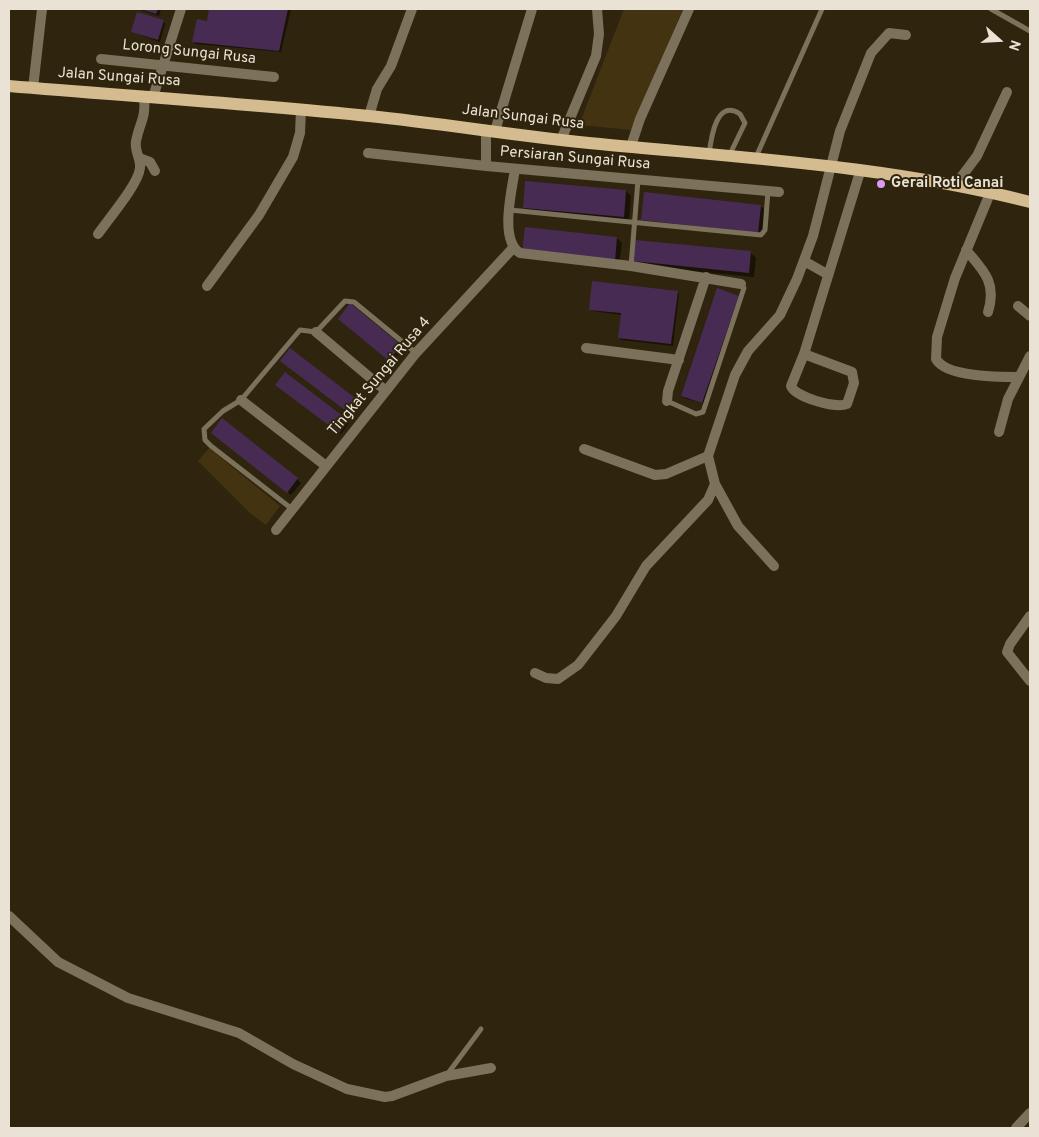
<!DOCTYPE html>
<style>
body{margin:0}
#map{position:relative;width:1039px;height:1137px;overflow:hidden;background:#2f240d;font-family:Overpass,sans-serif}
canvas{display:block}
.frame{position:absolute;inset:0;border:10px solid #eae2d5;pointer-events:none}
.north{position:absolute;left:974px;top:15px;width:50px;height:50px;-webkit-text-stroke:4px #2f240d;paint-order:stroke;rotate:109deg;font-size:14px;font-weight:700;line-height:20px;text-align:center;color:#eae2d5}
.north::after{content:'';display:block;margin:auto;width:18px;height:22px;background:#eae2d5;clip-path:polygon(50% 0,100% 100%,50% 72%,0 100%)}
</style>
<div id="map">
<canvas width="1039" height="1137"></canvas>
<div class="frame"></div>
<div class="north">N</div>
</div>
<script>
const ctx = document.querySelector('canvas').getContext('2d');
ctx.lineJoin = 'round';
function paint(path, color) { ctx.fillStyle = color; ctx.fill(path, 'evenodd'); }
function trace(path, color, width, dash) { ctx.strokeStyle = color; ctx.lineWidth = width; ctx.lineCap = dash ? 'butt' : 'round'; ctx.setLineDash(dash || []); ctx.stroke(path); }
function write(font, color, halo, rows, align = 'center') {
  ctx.font = font + ' Overpass,sans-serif'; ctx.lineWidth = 4; ctx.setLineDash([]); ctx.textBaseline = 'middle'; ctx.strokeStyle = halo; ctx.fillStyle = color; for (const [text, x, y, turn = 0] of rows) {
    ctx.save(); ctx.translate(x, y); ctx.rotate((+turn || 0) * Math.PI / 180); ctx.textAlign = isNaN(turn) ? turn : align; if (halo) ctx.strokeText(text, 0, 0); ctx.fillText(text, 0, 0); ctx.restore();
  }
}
paint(new Path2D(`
 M624,9h59l-52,121 -52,-5z
 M209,448l71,58 -14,19 -16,-12 -52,-52z`), '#431');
paint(new Path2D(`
 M138,9h23l-2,7z
 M210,9h81l-10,43 -85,-8 -2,-2 14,-20z
 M163,21l2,3 -5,18 -28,-10z
 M626,191l5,5 -2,25 -100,-8 -5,-5z
 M761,206l5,6 -3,26 -116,-14 -5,-5z
 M526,229l91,9 5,5 -3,22z
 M636,241l115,12 5,5 -2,19 -114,-11 -5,-5z
 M677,292l2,2 -6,52 -52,-6 -2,-3 3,-22 -30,-4 -2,-2z
 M740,299l-36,105 -20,-6 -2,-2z
 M351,305l52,43 -11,14 -50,-41z
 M290,350l71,54 -9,11 -68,-52z
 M285,374l64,49 -8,11 -62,-47z
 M216,436l81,43 4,4 -10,12z`), '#0007');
paint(new Path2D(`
 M141,9h17l-2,5z
 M209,9h79l-9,42 -87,-9 5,-23 10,2z
 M137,12l27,8 -6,20 -27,-8z
 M525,181l101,9 -2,27 -101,-9z
 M644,192l117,13 -3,28 -117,-13z
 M525,227l92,10 -2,24 -93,-9z
 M635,240l116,11 -2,22 -116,-12z
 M592,281l86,10 -7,53 -53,-6 3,-25 -32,-3z
 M717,288l22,8 -37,107 -21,-7z
 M350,303l51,42 -12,16 -51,-42z
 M290,348l69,53 -9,13 -70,-53z
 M285,372l63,48 -9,13 -64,-48z
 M222,418l76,60 -11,15 -76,-60z`), '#482b53');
trace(new Path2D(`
 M991,9l39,22
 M709,154c2,-15 7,-56 31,-40l5,9 -15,31
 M756,157l66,-148
 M510,210l251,25 4,-5 3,-39
 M631,266l7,-86
 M667,401l29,13 7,-2 41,-124 -3,-4
 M292,509l-81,-63 -6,-6 -1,-11 19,-18 18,-11 59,-70 16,2 29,-31 9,1 62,51
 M446,1076l35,-47`), '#7c715b', 5);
trace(new Path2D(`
 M101,59l173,18
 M33,88l9,-79
 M153,97l28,-88
 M369,116l8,-27 14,-23 21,-57
 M495,131l37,-122
 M561,140l35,-84 3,-22 -2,-25
 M631,146l9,-27 49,-110
 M368,153l118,13 293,26
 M139,158l11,4 5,9
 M486,166v-36
 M515,169c-3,21 -16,71 5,84l111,13 110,18
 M956,184l21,-28 30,-64
 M991,191l-36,87 -18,59 -1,22c10,18 63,18 81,18
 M98,234c11,-16 40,-49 42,-66 1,-10 -6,-17 -4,-27 4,-20 10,-21 8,-45
 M966,250c18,21 31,33 22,62
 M804,261l23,13
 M207,286l52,-71 34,-58 7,-24 1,-23
 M1018,306l12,10
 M316,332l70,59
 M586,348l93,12
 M804,354l48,18 2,11 -7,21c-11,5 -52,-7 -56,-18l13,-32 56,-182
 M241,400l85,66
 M667,401l1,-10 38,-114
 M999,432l9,-33 22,-43
 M584,449l71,26 11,-1 42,-18
 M715,484l23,42 36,40
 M276,530l140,-177 97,-105
 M1030,616l-20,28 -3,8 23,29
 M535,673l11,5 12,1 20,-14 38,-49 30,-50 62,-66 7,-16 -7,-28 27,-81 13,-24 32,-36 17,-36 16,-43 27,-105 31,-78 18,-20 17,2
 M9,916l49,46 70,36 111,35 54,31 54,25 38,8 7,-1 54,-20 45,-8
 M1016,1128l14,-15`), '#7c715b', 10);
trace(new Path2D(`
 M9,86c120,10 240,18 360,30 78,8 154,21 231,28 144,14 291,22 430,58`), '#d5bc90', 12);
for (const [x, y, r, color] of [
 [881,184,5,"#db99f5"]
]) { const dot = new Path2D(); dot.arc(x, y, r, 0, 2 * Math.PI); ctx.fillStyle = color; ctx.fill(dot); trace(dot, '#2f240d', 2); }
write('15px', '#eae2d5', '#2f240d', [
 ["Lorong Sungai Rusa",189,53,6],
 ["Jalan Sungai Rusa",119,78,4],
 ["Jalan Sungai Rusa",523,118,7],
 ["Persiaran Sungai Rusa",575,159,5],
 ["Tingkat Sungai Rusa 4",380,377,-50]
]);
write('bold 15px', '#eae2d5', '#2f240d', [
 ["Gerai Roti Canai",891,184]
], 'left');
</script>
